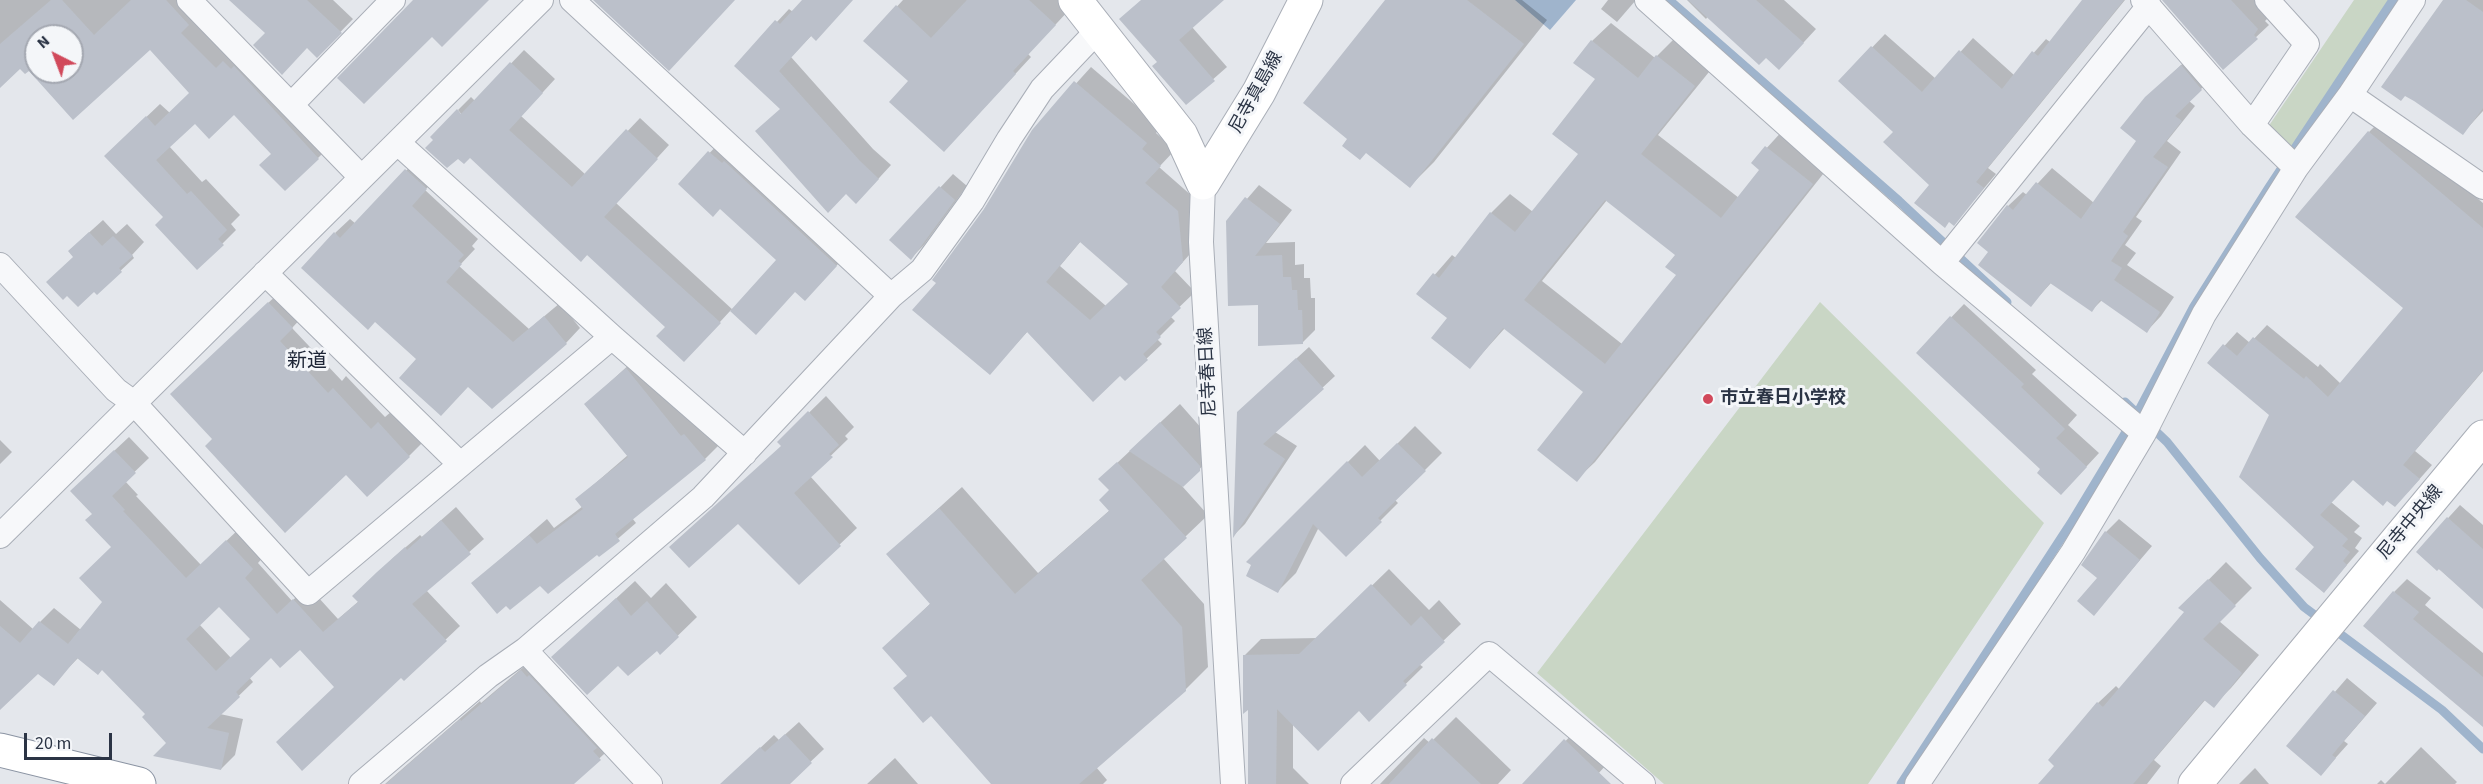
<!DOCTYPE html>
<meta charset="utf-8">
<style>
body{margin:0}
#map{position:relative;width:2483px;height:784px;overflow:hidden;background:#e4e7ec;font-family:"Source Sans 3",sans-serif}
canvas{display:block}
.north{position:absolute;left:24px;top:24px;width:60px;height:60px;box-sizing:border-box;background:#f4f6f9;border:2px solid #a4a8b1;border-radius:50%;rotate:318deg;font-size:16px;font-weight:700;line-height:24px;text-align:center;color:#2b3445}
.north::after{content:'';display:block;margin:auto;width:21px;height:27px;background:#d1495b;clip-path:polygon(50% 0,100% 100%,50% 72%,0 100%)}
.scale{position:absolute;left:24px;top:733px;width:88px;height:27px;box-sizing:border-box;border:3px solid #2b3445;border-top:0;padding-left:8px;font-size:18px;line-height:21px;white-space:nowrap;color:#2b3445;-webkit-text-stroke:4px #f4f6f9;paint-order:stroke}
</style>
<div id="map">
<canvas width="2483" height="784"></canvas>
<div class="north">N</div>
<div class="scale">20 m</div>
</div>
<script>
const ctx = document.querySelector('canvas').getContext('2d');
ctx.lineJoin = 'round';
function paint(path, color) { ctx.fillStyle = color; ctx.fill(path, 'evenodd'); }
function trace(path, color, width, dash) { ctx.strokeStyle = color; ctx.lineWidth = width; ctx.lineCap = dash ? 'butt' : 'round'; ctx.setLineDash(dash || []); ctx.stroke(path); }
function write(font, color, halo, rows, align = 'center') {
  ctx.font = font + ' "Source Sans 3","Noto Sans JP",sans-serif'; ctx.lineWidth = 6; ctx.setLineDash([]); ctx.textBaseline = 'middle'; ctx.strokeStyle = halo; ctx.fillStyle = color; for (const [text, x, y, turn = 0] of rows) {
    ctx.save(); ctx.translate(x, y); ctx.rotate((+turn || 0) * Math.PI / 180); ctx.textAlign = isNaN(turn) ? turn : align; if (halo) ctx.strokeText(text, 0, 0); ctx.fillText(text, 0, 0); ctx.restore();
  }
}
paint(new Path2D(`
 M2354,0h44l-104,156 -28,-26z
 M1820,302l224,221 -176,261h-204l-127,-111z`), '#c9d6c5');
paint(new Path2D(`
 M1515,0h61l-26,30z`), '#9fb4cc');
paint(new Path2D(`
 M0,0h191l140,145 -13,13 -45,-5 -39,-40 -39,9 -26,24 33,36 4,-3 34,36 -9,9 5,6 -14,14 -57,-27 -45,-75 40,-38 10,9 21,-20 -41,-45 -76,70 -45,-50 -8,-1 -21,19zM36,36h36v36h-36z
 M232,0h101l20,19 -36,37 -10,-10 -40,-13z
 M804,0h48l-40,35 -21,22 82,92 18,16 -22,24 -133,-123 53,-57 4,3z
 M903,0h159l9,8 -43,46 3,3 -71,77 -50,-53 -44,-41z
 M1141,0h81l-30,27 35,40 -41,36 -28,-42z
 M1387,0h135l25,20 -113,142 -24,24 -61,-48z
 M1608,0h28l-19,22 -16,-13z
 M1687,0h97l32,29 -24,26 -26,1 -58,-40 -2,3z
 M2084,0h41l-137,168 8,6 -42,50 -4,-4 -19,-35 -36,-54 -55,-50 45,-47 51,45 37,-41 41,37 32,-36 4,3z
 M2164,0h92l14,16 -5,5 4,4 -46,43z
 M2445,0h38v111l-20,22z
 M1611,23l44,35 21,-21 37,30 -55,68 81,63 22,-29 -8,-6 32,-35 46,36 -236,298 -19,18 9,-89 -80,-63 -35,39 -21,-49 -31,-24 34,-39 4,3 35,-45 19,-19 23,18 47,-58 17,-75 -5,-38zM1607,200l70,55 1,20 -56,69 -80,-63z
 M524,50l31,29 -34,37 65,59 54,-57 29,27 -53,58 117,107 45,-50 -58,-53 -40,-23 42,-44 126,113 -31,34 -21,3 -65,20 -34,37 -30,-20 -79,-73 -7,6 -123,-150 13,-13 4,4z
 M2196,51l20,23 -27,27 6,5 -28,35 14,11 -45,65 6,4 -17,24 11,8 -9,12 47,32 -13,19 -14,15 -45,-31 -10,10 -41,-27 -20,22 -40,-54 17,-45 15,-14 4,3 25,-27 42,35 44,-62 24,-58z
 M1091,67l70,60 -5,6 19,17 -16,17 33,29 5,50 -22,25 20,21 -25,24 5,5 -18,18 5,5 -37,35 -5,-5 -92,-43 -38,42 -52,-90 96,-153zM1081,241l49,43 -24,22 -46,-40z
 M2382,119l101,84v168l-68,80 17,14 -24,27 -55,-13 -22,23 29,24 -6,6 8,6 -7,10 4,3 -35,40 -8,-44 -45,-132 -62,-52 28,-31 13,11 17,-18 51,42 2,-3 21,20 64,-77 -36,-175z
 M421,155l20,18 -16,17 53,49 -6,7 3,3 -16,17 70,63 31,-26 20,25 -14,15 -98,42 -50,-26 -83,-126 15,-14 6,5z
 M953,174l14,12 -43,59 -13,13 -20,-18z
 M1259,185l33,25 -26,33 29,-1v23l9,-1v14h6l1,20h4v32l-13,13 -43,-39 -31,-83z
 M103,220l13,14 11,-10 17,18 -12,13 2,3 -37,35 -22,-37 8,-18z
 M282,290l23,24 -13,14 50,53 4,-5 39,41 7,-6 30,32 -13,13 -63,17 -161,-92z
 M1964,304l72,66 -4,4 45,41 -9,10 31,28 -25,27 -31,-12 -125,-116z
 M1309,347l26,29 -60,56 22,14 -52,78 -10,10 16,-134z
 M643,352l78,91 -16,16 -73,59 4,5 -37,32 -2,-2 -56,31 -68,-1 74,-64 7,9 29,-22 -6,-7 51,-44 -42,-51z
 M826,396l28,31 -9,9 3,3 -38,37 47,52 -58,55 -17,-137 -3,-4z
 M1180,404l38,43 1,3 -37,36 26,29 -45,43 41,46 4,63 -23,23 -89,77 11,13 -4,4h-110l-85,-109 -24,-27 47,-45 -43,-49 74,-67 76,86 72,-63v-20l-10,-11z
 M1415,426l27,27 -47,47 3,3 -52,52 -27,-28 -23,46 -18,18 -25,-27 -5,-3 117,-116 15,16z
 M129,437l20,21 -24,23 13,14 -2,1 65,69 40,-38 25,27 -8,9 34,38 16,-15 30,33 21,-18 34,-43 27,-23 2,2 34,-30 28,32 -58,51 34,36 -56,53 -3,-3 -65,10 -36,-38 -29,8 -22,21 4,5 -33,32 23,5 -8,36 -14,14 -53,-26 -21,-29 -44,-46 -24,-11 -26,27 -15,-12 -38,36v-108l33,29 21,-21 27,22 23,-28 9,-55 -19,-34 -8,-36zM219,605l33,34 -21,19 -32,-34z
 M0,440l12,12 -12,12z
 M2460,505l23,20v67l-8,8 -57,-49z
 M2119,519l33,27 -58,68 5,-37 -16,-12 23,-33z
 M2226,562l26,26 -33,33 40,34 -28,33 -18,18 -7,-7 -52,61 7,6 -14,18h-107l17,-19 41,-62 18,-17 4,4 66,-78 -5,-4z
 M1389,569l40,41 10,-10 22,24 -42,40 4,3 -54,53 -10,-11 -66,14v45l16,16h-59v-78l-6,-50 17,-17 57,-1z
 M2407,579l24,19 -6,7 58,48v72l-89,-133z
 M635,581l16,17 15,-15 31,34 -37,36 -3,-4 -38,15 -47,-25z
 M541,652l6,7 2,-2 66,71 -4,3 8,9 -47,44h-187l95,-83 1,2z
 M2347,678l30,25 -33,38 4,3 -27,30 -33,-28z
 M1456,717l55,53 -13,14h-118l44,-46 6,5z
 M799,722l25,27 -37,35h-65l52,-49 5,5z
 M1582,724l33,31 -26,29h-65z
 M2421,747l36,35 -2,2h-78l4,-4 4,4z
 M895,758l23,26h-51z
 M2255,768l14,16h-30z`), '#0003');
trace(new Path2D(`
 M1669,0l230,201 108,101
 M2125,402l42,40 93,116 44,49 138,103 41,39
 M1901,784l170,-261 67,-111 55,-104 75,-119 125,-189`), '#9fb4cc', 9);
paint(new Path2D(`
 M51,0h11l32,35 37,-35h35l23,25 -8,8 35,35 7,-7 8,8 3,-3 85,93 -34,32 -26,-26 12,-11 -37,-39 -25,24 -14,-15 -39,36 31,34 4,-3 36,39 -9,9 6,6 -27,25 -42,-45 8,-8 -59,-61 42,-40 9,10 34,-33 -39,-43 -77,70 -44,-49 -4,3 -5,-5 -20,19v-44zM36,36h36v36h-36z
 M229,0h78l35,33 -25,25 -10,-10 -25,27 -29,-30 12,-12z
 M413,0h76l-47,47 -10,-10 -68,67 -27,-26z
 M593,0h142l-66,71z
 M802,0h51l-37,41 -5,-5 -32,35 81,90 19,18 -23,25 -10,-10 -18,19 -73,-82 25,-22 -46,-43 41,-46 5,4z
 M967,0h62l27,25 -43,46 3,3 -72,78 -55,-50 19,-21 -45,-40 33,-36 35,33z
 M1141,0h83l-45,40 36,41 -29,24 -34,-39 5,-4 -38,-43z
 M1385,0h82l57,44 -114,144 -44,-35 -6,7 -18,-14 5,-7 -44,-36z
 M1688,0h68l48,43 -25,27 -13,-12 -7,7z
 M2082,0h42l-148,182 8,6 -30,38 -5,-4 -4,6 -31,-25 15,-18 -46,-43 10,-10 -55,-51 33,-35 51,46 37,-42 43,39 30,-38 6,5z
 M2162,0h69l27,29 -4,6 4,4 -35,31z
 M2443,0h23l17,12v96l-20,27 -49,-34 -9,-5 -4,5 -20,-14z
 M1591,40l47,38 18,-23 39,31 -54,68 80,64 38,-48 -8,-7 14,-17 48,38 -236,298 -40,-32 46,-58 -80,-64 -33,41 -39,-31 16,-20 -31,-24 17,-21 6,5 51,-66 25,20 63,-78 -26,-20 43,-55 -22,-16zM1605,200l70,55 -10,12 11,8 -71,89 -81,-64z
 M510,62l33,31 -34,37 63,57 54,-58 32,30 -54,58 117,106 -37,39 -28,-26 9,-9 -78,-72 -6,7 -111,-104 -6,6 -6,-5 -11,9 -22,-20 8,-8 -3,-3 27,-28 4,5z
 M2181,65l21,25 -27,26 7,5 -29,36 15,10 -45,65 5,4 -17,25 11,7 -8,12 46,32 -13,21 -47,-33 -8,12 -42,-29 -19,24 -53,-42 10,-13 -11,-9 30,-38 6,5 23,-28 45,37 55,-78 -16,-13 25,-31z
 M1074,81l73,62 -5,6 19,17 -16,17 33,28 5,51 -22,25 20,21 -25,24 5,5 -18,17 5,6 -23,21 -5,-5 -27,26 -66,-70 -37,43 -78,-65 24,-27 -4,-3 52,-71 48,-79zM1080,242l48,42 -38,36 -44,-38z
 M2368,131l115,97v142l-80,95 17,14 -25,28 -8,-6 -4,5 -30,-26 -33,35 28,24 -6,7 8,6 -7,9 4,4 -23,28 -29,-24 19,-22 -75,-70 30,-62 -62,-52 16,-19 14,12 16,-19 51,42 2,-3 22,21 75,-89 -108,-91z
 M708,151l14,12 2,-2 113,105 -32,35 -10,-9 -39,43 -26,-24 46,-51 -56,-51 -7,8 -35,-33z
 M405,169l22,20 -15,17 52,49 -6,6 4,3 -16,18 67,60 31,-26 23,28 -75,65 -24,-22 -27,29 -42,-38 17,-19 -41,-37 -7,8 -67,-62 33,-36 6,6z
 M939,186l16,14 -44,60 -22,-20z
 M1245,197l35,27 -25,32 27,-1 1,22h8l1,13h5l1,20h4l1,34 -45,2v-41l-30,1 -2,-85z
 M89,232l13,14 11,-10 20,20 -14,12 3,4 -25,23 -3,-3 -16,15 -11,-11 -4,4 -17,-18 27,-25 -5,-6z
 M268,302l25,26 -13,13 48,52 5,-5 38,41 7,-7 32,35 -43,40 -21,-22 -61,58 -80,-87 7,-7 -42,-45z
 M1950,316l74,68 -3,3 44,42 -9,9 31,29 -26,28 -24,-22 3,-4 -124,-116z
 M1296,358l28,31 -61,55 22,15 -52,79 4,-126z
 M626,368l55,68 3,-2 22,26 -91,74 5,7 -21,16 -2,-2 -49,39 -8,-8 -30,24 -4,-4 -9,8 -26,-31 58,-48 8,9 46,-35 -8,-10 53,-42 -44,-53z
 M808,411l31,34 -10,9 4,3 -39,36 47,53 -42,39 -61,-61 -49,44 -20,-21 112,-101 -4,-4z
 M1160,422l40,44v5l-17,16 -54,-36z
 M1397,443l29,28 -48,47 4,4 -36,35 -33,-33 -35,69 -32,-17 5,-11 -5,-3 101,-101 15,16z
 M114,450l22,23 -24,23 13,14 -2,1 63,67 40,-38 27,29 -8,9 32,36 16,-15 30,33 35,-30 -6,-6 25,-24 28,-25 2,3 34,-30 30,34 -59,50 35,37 -43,40 -3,-3 -99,93 -26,-29 58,-55 -34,-37 -20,18 -9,-10 -35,34 4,5 -33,31 22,5 -8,37 -68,-14 13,-13 -24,-26 3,-3 -43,-44 -4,5 -21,-17 -23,28 -16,-12 -38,36v-84l20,17 19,-22 29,23 34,-42 -23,-24 32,-31 -26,-27 7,-6 -22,-23zM219,607l31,32 -34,32 -30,-32z
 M1117,462l70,76 -46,42 41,47 4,64 -107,93h-88l-60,-68 -8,7 -30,-35 14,-12 -25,-28 48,-44 -44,-50 53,-46 76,86 94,-83 -10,-11 10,-10 -11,-11z
 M2447,517l36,32v60l-44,-40 -2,2 -21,-19z
 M2105,531l35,29 -46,56 -17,-15 20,-23 -16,-13z
 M2208,579l28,27 -33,33 39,34 -28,35 -10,-8 -71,84h-95l16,-18 -6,-6 49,-58 6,5 81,-95 -6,-4z
 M1371,584l40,42 10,-10 24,26 -42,39 4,4 -38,37 -10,-11 -41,40 -41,-42 -1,75h-28v-74l-5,4v-59l56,-1z
 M2393,591l26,21 -6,7 70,58v50l-120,-101z
 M616,598l15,18 16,-15 32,36 -19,18 -3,-4 -29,25 -10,-10 -31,29 -36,-38z
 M521,670l6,7 2,-2 68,73 -4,3 8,9 -27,24h-188l74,-65 1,2z
 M2333,690l32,26 -33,39 4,3 -15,18 -35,-30z
 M785,734l27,29 -22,21h-70l40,-37 5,5z
 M1432,738l49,46h-92z
 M1564,739l47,45h-89z`), '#bbc0ca');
const street = new Path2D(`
 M189,0l172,177
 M572,0l319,296
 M1647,0l295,263 202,170
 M2143,0l109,125 44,43
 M2350,95l133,92
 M291,105l102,-105
 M2252,125l55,-81 -40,-44
 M398,143l214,194 133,116
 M1203,183l-2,59 32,542
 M1942,263l207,-257
 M0,265l116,125 18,13 174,190 304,-256
 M265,273l195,191
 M0,536l541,-536
 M525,650l125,134
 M361,784l127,-108 37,-26 178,-153 188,-201 31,-26 50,-69 37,-62 33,-50 57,-60
 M1353,784l136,-130 154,130
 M1917,784l156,-232 71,-119 60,-119 92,-146 54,-73 63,-95`);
const secondary = new Path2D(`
 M1075,0l106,135 22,48
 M1203,183l56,-91 47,-92
 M2195,784l288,-347`);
const highway = new Path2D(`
 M0,750l139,34`);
trace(street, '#a9aeb7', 26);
trace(secondary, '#a9aeb7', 35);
trace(highway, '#8b94a3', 35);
trace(street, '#f7f8fa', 24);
trace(secondary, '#fff', 33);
trace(highway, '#fff', 33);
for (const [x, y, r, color] of [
 [1708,399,6,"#d1495b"]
]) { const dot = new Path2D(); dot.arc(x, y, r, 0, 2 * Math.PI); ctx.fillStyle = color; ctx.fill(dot); trace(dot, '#f4f6f9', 2); }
write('18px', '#2b3445', '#f4f6f9', [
 ["尼寺真島線",1257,93,-61],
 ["尼寺春日線",1209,372,-93],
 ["尼寺中央線",2411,523,-50]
]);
write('bold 18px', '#2b3445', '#f4f6f9', [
 ["市立春日小学校",1720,399]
], 'left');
write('20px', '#1d2536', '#f4f6f9', [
 ["新道",307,363]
]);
</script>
